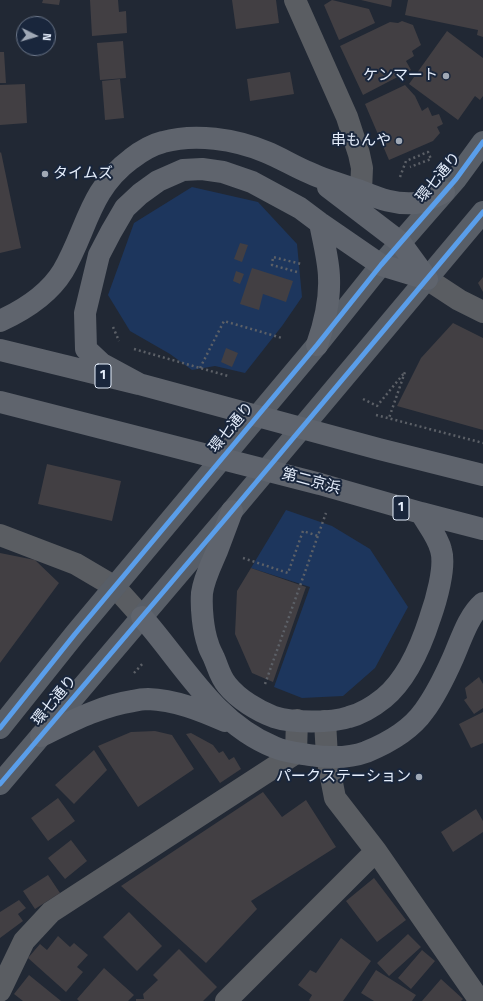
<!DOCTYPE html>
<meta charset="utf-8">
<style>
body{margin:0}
#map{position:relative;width:483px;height:1001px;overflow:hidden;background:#212834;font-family:"Titillium Web",sans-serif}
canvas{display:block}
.north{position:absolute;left:16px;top:16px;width:40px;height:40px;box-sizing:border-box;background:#19263c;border:1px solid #6b7689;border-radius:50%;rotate:95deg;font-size:11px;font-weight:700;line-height:16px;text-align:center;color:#e5eefc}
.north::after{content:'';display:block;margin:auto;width:14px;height:18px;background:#a0a9b6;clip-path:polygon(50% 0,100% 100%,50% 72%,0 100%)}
</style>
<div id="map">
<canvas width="483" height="1001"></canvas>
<div class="north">N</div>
</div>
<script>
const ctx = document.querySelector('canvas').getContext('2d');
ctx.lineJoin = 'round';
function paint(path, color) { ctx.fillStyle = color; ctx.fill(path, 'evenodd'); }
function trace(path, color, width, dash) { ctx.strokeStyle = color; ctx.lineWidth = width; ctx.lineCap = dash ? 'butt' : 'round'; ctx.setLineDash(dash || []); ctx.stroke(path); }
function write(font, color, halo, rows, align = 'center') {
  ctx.font = font + ' "Titillium Web","Noto Sans JP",sans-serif'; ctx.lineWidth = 4; ctx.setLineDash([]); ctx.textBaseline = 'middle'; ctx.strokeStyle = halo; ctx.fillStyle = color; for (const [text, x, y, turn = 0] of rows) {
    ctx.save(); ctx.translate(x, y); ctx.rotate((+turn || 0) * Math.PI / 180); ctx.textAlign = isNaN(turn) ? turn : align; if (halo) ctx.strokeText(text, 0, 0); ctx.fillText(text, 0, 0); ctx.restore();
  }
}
paint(new Path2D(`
 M192,187l66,15 39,42 5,53 -20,29 -37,47 -30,-7 -23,4 -22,-16 -40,-23 -22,-36 26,-72z
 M286,510l46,16 38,23 38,58 -33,61 -32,28 -41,2 -28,-11 36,-100 -59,-19z`), '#1d365d');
paint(new Path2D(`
 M43,0h17l-1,5 -17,-2z
 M90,0h28l1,12 7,-1 1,22 -35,3z
 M232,0h44l3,23 -43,6z
 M332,0l37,9 6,14 -36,17 -15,-35z
 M361,0h31l-1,7z
 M408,0h75v37l-6,-2 1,-5 -73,-15z
 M402,21l11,4 8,20 -9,6 2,5 -8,5 5,9 -48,25 -23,-49 50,-24 8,1z
 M447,31l36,27v38l-3,4 -5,-4 -17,24 -49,-36z
 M123,41l3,37 -26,2 -3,-37z
 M0,52h4l2,31h-6z
 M290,72l4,22 -44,7 -3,-22z
 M120,79l4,39 -19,2 -3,-39z
 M25,84l2,39 -27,2v-40z
 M405,85l10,11 7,15 6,-4 4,9 7,-2 4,10 -6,3 3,6 -7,8 -44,19 -24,-56z
 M1,152l20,96 -21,5v-100z
 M240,243l8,2 -6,17 -8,-3z
 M252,268l41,13 -7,21 -23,-8 -4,16 -19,-6z
 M236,271l8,3 -4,10 -7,-3z
 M483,277v15l-5,-9z
 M453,323l30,15v92l-86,-24 24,-48z
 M226,348l12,5 -6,14 -11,-5z
 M47,464l74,17 -9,40 -74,-17z
 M0,553l35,7 24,23 -59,80z
 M251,568l55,19 -33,95 -21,-9 -17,-39 2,-43z
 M479,677l4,7v24l-9,6 -10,-14 3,-2 -2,-10z
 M483,712v31l-12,5 -12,-24z
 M155,731l17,4 22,34 -56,38 -40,-61 33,-14z
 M191,733l22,12 6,8 4,-2 6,9 5,-3 7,12 -21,14 -34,-49z
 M94,750l13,20 -33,34 -19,-19z
 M263,792l19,25 24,-17 30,47 -85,54 6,8 -51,54 -85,-77z
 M58,798l17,23 -27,20 -17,-23z
 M476,809l7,12v11l-30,20 -12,-20z
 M71,840l16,21 -22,18 -17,-21z
 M48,875l12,18 -25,16 -12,-18z
 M374,878l32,42 -29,22 -31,-41z
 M19,900l7,8 -8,6 5,7 -23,17v-26z
 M129,912l33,34 -25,25 -34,-34z
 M408,934l13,13 -32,29 -12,-13z
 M58,936l12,11 4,-4 14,12 -11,12 6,5 -17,20 -38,-34 12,-14 7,6z
 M341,938l30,23 -28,40h-33l-1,-1 3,-5 -14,-10 12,-15 6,3z
 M179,949l38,38 -14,14h-67v-2h8l-1,-5 15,-14 -5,-5z
 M422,950l13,11 -24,28 -13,-11z
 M104,968l30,27 -6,6h-49l-2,-2z
 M376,970l40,25 -4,6h-38l-13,-8z
 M29,975l32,26h-38l-9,-7z
 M441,979l22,20 -2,2h-39z`), '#423f43');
trace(new Path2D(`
 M400,177l6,-16 22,-9 3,7 -21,8
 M297,272l-25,-7 1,-8 28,7
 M113,327l6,14
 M134,349l94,27
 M200,368l24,-47 58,17
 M363,399l14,7 28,-34 -16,46
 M376,415l107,28
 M243,558l45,15 15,-42 15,5
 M134,673l10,-11
 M265,684l61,-171`), '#5c6067', 2.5, [2, 3]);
trace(new Path2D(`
 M295,0l52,117 12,37 3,14 -1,23
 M427,279l32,21 24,12
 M0,535l76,29 39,23 27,30
 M325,721l2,36 8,41 41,53 104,150
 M0,991l24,-50 27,-29 245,-159 1,-33
 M226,1001l150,-150`), '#5a5d62', 22);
trace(new Path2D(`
 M0,728l75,-94 242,-289 64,-80 75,-86 27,-37
 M0,784l232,-273 251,-299`), '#585e67', 22);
trace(new Path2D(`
 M328,187l72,55 27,37
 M0,321c24,-11 49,-27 63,-50 24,-41 26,-81 68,-112 9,-7 20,-14 32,-17 32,-9 72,-3 103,10 15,6 29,15 44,21 15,7 32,12 48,17 20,8 36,15 58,13 9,-1 20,-7 28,-11
 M317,345c7,-20 13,-45 12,-67 0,-16 -6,-39 -9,-55
 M0,350l139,34 240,65 104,26
 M139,384l-37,-20 -16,-15 -1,-36 14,-58 12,-23 14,-24 15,-14 18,-13 25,-11 19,-1 21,3 29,10 48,26 20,15 61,42 46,14
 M0,402l320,82 101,29 62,16
 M232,511c-5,13 -10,27 -15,40 -6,14 -13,27 -15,42 -1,15 1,37 6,51 1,5 4,9 6,14 4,9 6,19 13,27 11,14 31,26 47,32 18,6 58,6 75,0 12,-3 25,-11 35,-19 23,-19 37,-52 46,-80 6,-17 16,-51 11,-68 -3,-13 -13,-25 -20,-37
 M142,617c41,46 72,106 132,130 11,5 23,6 35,8 19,3 38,4 57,-3 22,-9 44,-21 58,-41 12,-16 21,-35 29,-53 8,-18 15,-42 30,-55
 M41,736c29,-14 59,-30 92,-35 4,-1 10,-2 15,-2 27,1 52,11 77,22`), '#5f646d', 22);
trace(new Path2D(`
 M0,728l75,-94 242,-289 64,-80 75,-86 27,-37
 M0,784l232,-273 251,-299`), '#5a9eea', 5);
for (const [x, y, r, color] of [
 [446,76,4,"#a0a9b6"],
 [399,141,4,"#a0a9b6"],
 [45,174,4,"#a0a9b6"],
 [419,777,4,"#a0a9b6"]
]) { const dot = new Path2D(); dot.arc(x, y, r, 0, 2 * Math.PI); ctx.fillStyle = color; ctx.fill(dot); trace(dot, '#19263c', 1.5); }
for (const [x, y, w] of [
 [103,376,16],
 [401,508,16]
]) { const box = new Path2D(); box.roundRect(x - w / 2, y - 12, w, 24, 3); ctx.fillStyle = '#19263c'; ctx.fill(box); trace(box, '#e5eefc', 1); }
write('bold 14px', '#e5eefc', null, [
 ["1",103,376],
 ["1",401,508]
]);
write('15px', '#e5eefc', '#19263c', [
 ["ケンマート",438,76],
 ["串もんや",391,141],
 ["タイムズ",53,174,"left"],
 ["パークステーション",411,777]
], 'right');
write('15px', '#e5eefc', '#19263c', [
 ["環七通り",439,178,-50],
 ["環七通り",232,428,-50],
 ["第二京浜",311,482,15],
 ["環七通り",55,701,-50]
]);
</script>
